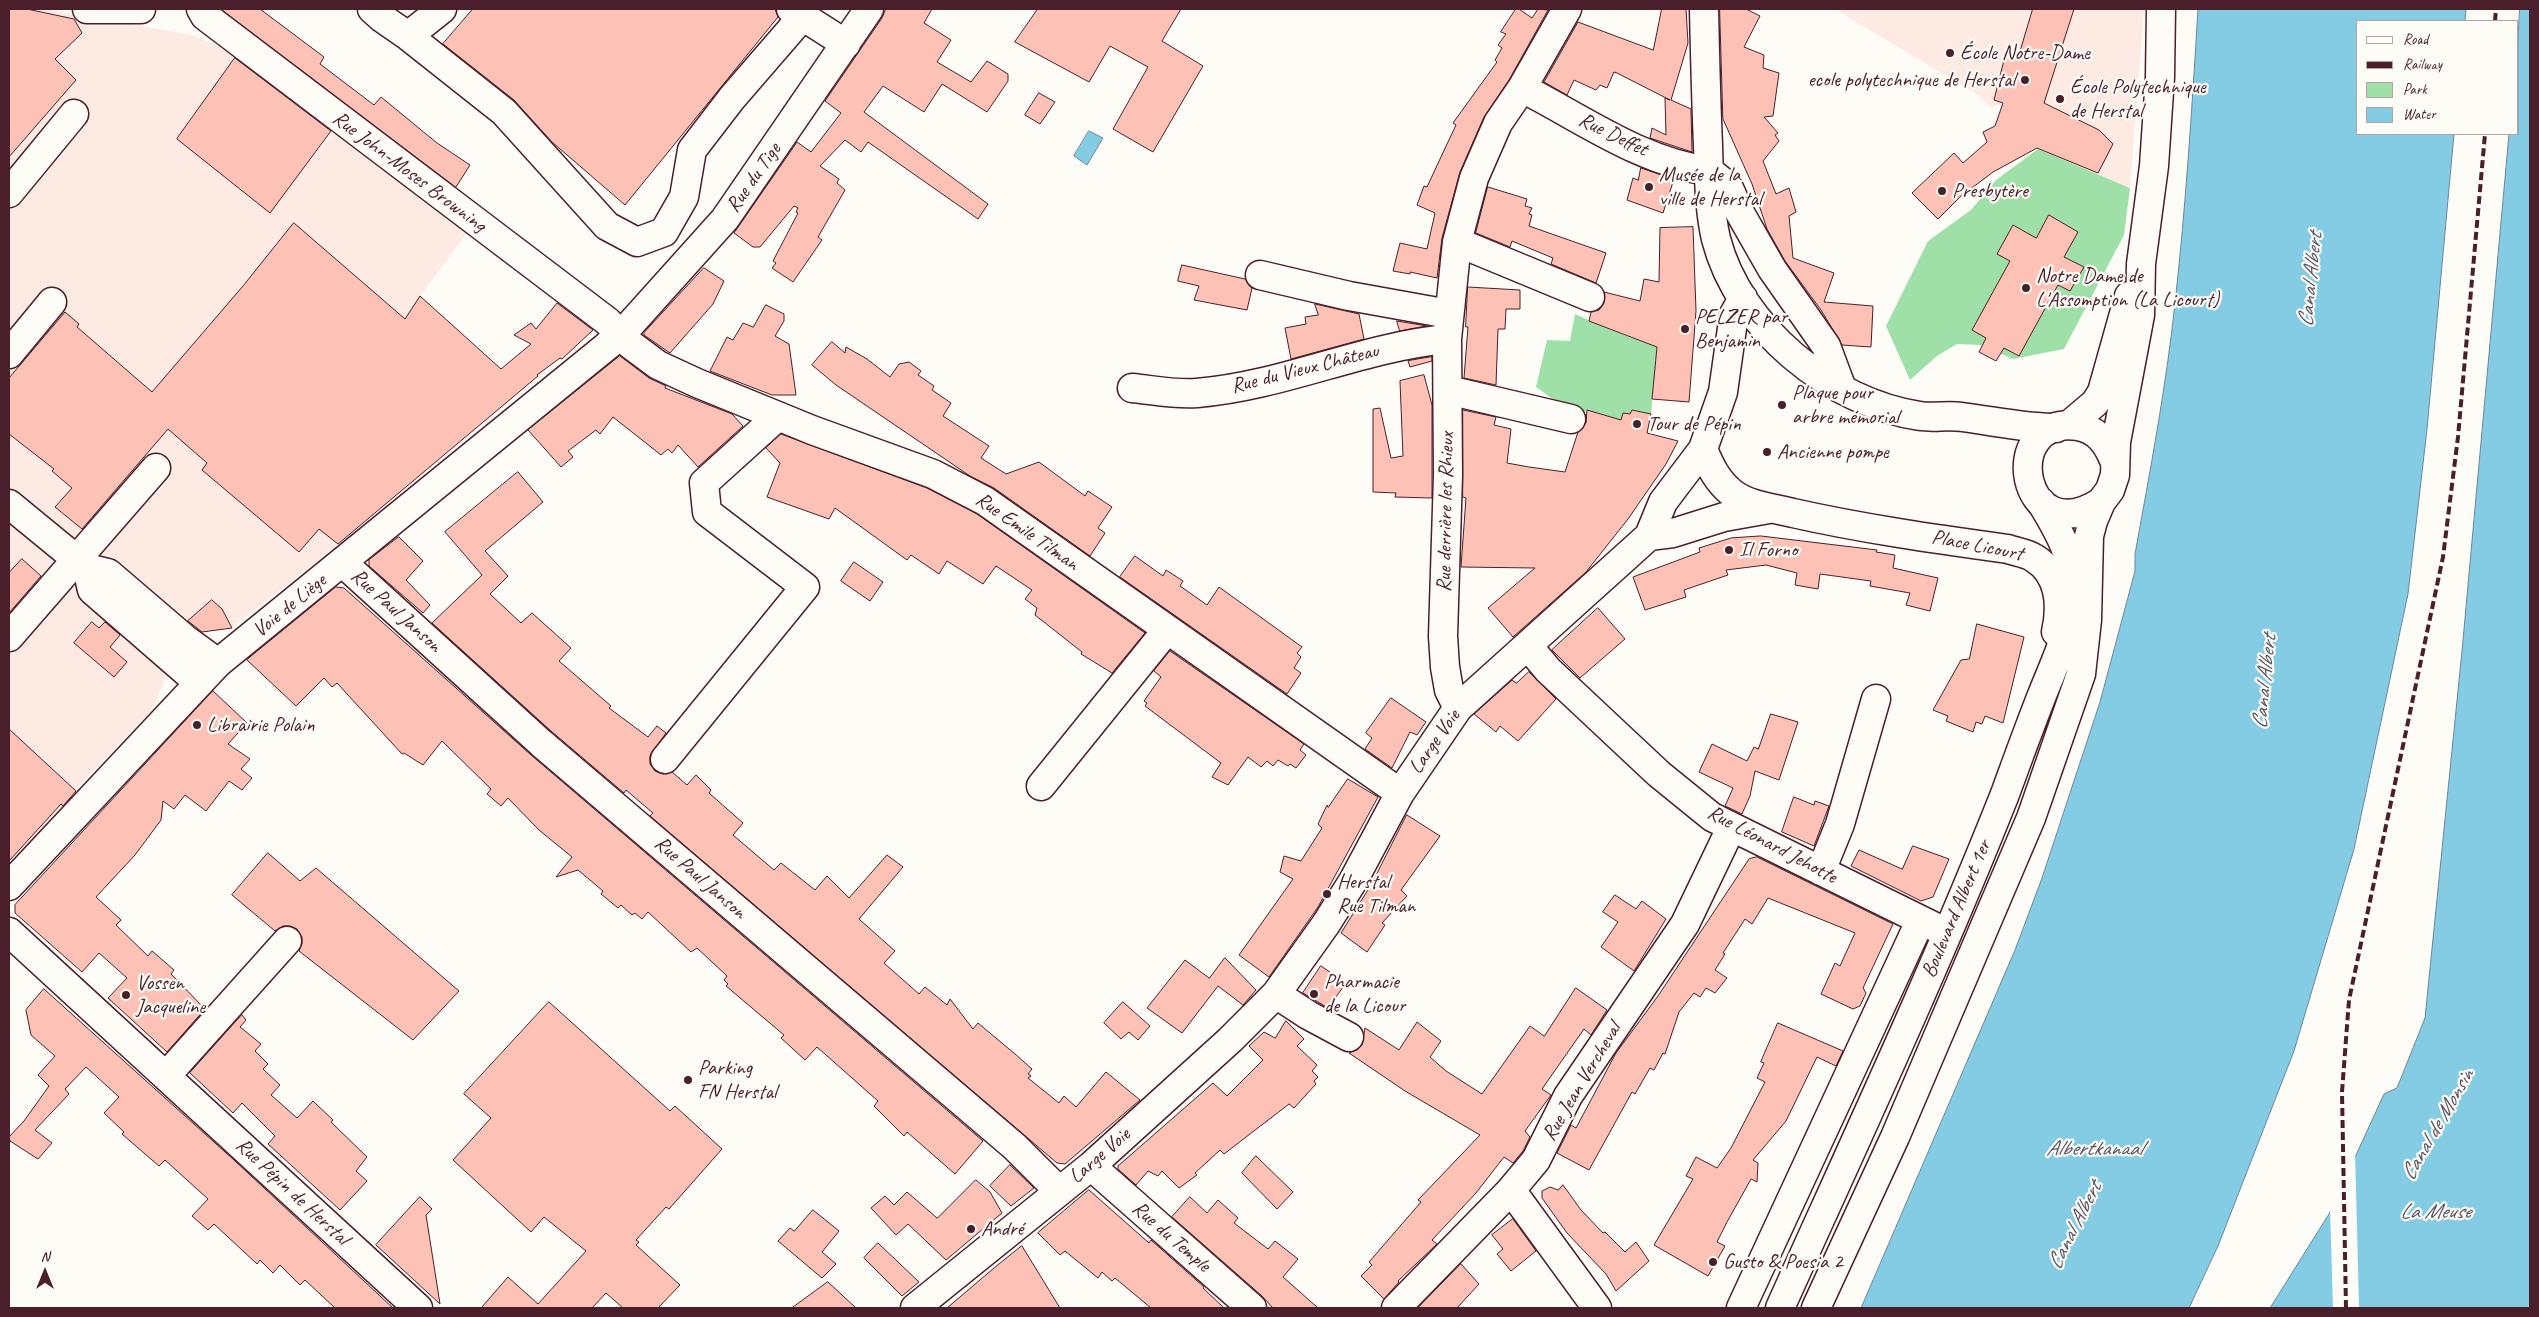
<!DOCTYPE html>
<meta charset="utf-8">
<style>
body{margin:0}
#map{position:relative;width:2539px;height:1317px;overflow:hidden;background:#fdfcf7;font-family:Caveat,sans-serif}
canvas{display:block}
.frame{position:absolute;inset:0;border:10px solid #4a1f2b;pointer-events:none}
.legend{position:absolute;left:2356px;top:20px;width:162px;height:115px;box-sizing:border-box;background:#fdfcf7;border:1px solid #b5a4a5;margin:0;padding:6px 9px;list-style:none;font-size:15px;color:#4a1f2b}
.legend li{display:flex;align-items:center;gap:10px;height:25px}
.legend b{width:25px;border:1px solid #b5a4a5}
.north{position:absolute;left:20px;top:1247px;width:50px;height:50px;-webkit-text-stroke:4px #fdfcf7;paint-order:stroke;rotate:0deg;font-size:14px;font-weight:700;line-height:20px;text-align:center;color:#4a1f2b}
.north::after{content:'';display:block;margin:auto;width:18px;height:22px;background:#4a1f2b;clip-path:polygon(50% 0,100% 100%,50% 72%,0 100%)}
</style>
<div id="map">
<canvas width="2539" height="1317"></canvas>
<div class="frame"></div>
<ul class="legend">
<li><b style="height:6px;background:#fdfcf7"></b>Road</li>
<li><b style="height:6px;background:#4a1f2b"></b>Railway</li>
<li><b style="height:14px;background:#9fe0a9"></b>Park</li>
<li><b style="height:14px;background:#83cce4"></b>Water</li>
</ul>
<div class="north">N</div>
</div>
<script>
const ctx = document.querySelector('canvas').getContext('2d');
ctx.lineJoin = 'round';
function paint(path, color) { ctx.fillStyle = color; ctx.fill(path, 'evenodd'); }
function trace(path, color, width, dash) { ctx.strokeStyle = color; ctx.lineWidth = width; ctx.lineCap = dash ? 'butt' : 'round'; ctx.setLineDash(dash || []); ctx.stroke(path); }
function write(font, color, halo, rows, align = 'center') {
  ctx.font = font + ' Caveat,sans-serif'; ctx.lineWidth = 4.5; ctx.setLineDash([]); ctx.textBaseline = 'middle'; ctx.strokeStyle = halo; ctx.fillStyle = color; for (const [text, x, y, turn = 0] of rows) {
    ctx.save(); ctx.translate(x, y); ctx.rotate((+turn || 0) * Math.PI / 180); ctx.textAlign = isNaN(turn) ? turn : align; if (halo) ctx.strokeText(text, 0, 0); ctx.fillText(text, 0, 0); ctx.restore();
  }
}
paint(new Path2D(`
 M9,9h35l148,26 44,20 47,36 -32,39 51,40 34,-40 134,99 -50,67 103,93 -206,173 -86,66 -34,5 -34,39 2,7 -13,31 -70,73 -73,83z
 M1840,9h304l-14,179 -92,-39 -39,-33 3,-13 -11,5 -13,-13 -140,-84z`), '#fdebe3');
paint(new Path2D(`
 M2038,149l92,39 -6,47 -60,114 -51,10 -32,-14 -24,-1 -20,12 -27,24 -24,-54 42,-85 43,-31 25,-30z
 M1575,314l36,16 46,17 -6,67 -19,-4 -2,4 -7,-1 -2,7 -60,-15 -25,-18 11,-47 23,1z`), '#9fe0a9');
const water = new Path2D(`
 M2198,9h268l-1,12h-107v113h96l-27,295 -19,165 -54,255 -60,202 -76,195 -29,62h-328l154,-358 27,-72 58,-176 35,-131v-17c15,-83 31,-166 40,-251 11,-98 17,-196 23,-294z
 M2520,9h10v1299h-260l59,-94 55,-120 13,-6 28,-70 37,-367 47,-517h9v-96z
 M1089,131l14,7 -16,27 -13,-9z`);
paint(water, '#83cce4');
trace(water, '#6c879a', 1);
paint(new Path2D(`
 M2355,1151l4,157h-26l-3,-102z`), '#fdfcf7');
const building = new Path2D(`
 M9,9h18l47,10 8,14 -27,26 21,21 -67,77z
 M221,9h39l64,48 -4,7 54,41 7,-8 56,46 33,22 -14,22z
 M473,9h302l3,8 -153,188 -73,-63 -38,-42 -71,-56z
 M886,9h46l-8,14 27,17 -14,22 34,20 16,-21 21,13v7l-21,31 -45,-28 -18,28 -41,-26 -19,26 124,92 -10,15 -110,-77 -7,10 -16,-12 -25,26 19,13 -2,4 8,7 -27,47 4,3 -29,42 -21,-14 4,-5 -3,-2 25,-48 -2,-1 2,-4 -4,-2 -34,41h-7l-19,-14 63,-91 14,10 30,-39 -16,-12 57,-83z
 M1038,9h143l-19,32 41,25 -50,86 -40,-23 35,-62 -38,-21 -21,36 -74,-40z
 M1516,9h3l13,9 6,-9 10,1 -39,70 -25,37 -24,55 -18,66 -5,40 -27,-6v2l-17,-3 7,-28 27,6 8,-36 -18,-8 7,-19 3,1 13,-28 16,-34 -3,-2 44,-61 -2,-2 7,-12 -4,-3 8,-11 -5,-2z
 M1662,9h24l2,34 -17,57 20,9 1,43 -42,-14 2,-10 14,7 -1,-37 5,2 -53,-27 -3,-1 -7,16 -7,-3 -4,5 -22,-10 -7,15 -23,-13 34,-60 75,28z
 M1720,9h26l14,7 -16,31 20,8 -1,13 16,5 -6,43 -9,1 14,16 -3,2 4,6 -16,20 13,33 13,-6 7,24 -7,4 4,42 41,15 -10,29 49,4 -2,41 -29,-2 -21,-35 -36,-49 -18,-32 -15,-45 -29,-65z
 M2033,9h41l-30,94 55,27 14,14 -15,29 -61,-25 -44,24 -33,25 -22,22 -26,-26 42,-40 9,10 24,-21 -4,-10 12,-6 8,-23 -9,-3 11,-44 12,4z
 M235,58l96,73 -61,82 -93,-74z
 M1039,93l16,9 -15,22 -15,-9z
 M1641,168l33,11 -11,34 -36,-13 6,-22 5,2z
 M1488,187l39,12 -2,7 7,2 -3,6 3,1 -3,11 77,27 -10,30 -45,-19 2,-6 -41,-17 -2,6 -34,-14z
 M2049,215l29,17 -14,25 20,10 -14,24 -12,-6 -39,71 -15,-8 -8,13 -17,-9 7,-14 -14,-8 38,-69 -13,-7 16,-29 23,13z
 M294,223l111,96 15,-23 81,73 30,-25 -17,-9 17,-12 5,6 21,-26 36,27 -31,29 -2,-1 -23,17 1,1 -200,168 -19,-15 -20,23 -97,-82 5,-7 -39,-34 -86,100 -27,-22 17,-19 -20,-17 2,-2 -45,-35v-56l56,-66 14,12 -2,3 75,65 91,-106z
 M1693,227l3,84 -7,91 -37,-3 5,-52 -68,-26 2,-9 8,-2 5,-7v-11l36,9 4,-22 15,3 1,-54z
 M1182,265l63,14 7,9 -5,22 -53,-10 5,-14 -21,-5z
 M704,268l20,13 -11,23 -43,49 -26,-18v-2z
 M1468,287l52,3v19h-14l-1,20h-7l-2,56 -32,-7 4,-51h-2z
 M1315,304l44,10 5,25 -73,20 -6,-31 21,-4 -1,-7 13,-2z
 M766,305l18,9v7l-9,15 14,8 7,51h-24l-62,-24 17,-34 6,3 10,-17 10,4z
 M1397,321l30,5 -27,5z
 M832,342l13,11 1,-6 21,12 23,18 9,-13 10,-2 12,9 -3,4 16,11 -2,4 19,13 -8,13 46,30 -8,12 25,16 33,-12 46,34 3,-5 24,16 -14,21 7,5 -15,23 -96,-68 -24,-12 -134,-91 -24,-20z
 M620,356l29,22 17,8 -1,2 67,26 11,12 -45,41 -20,-22 -6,8 -4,-4 -7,6 -48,-38 -13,17 -4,-4 -28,21 5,6 -12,10 -33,-37z
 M1432,357v4l-22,6 -2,-6z
 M1424,375l8,30v93l-37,-1 1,-4 -23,-1v-83l7,-1 11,50 12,-2 -3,-75z
 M1463,410l33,7 -2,8 17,4 -4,34 22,4 36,5 13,-40 8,-9 1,-13 34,10 2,-7 7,1 2,-4 19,4 -4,19 31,8 -12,23 -38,55 -42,53 -73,65 -25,-29 47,-40 -74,-1 5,-69 -3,-1z
 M781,434l146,54 50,26 168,119 -33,40 -31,-19 1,-2 -47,-37 2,-7 -12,-9 7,-9 -36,-24 -13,18 -36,-23 -8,13 -28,-19 -4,5 -72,-52 -6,11 -62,-22 13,-34 -14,-15z
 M518,472l25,30 -58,49 23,25 -18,18 31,29 11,-10 39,35 -12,13 52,45 -2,2 39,29 9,-11 9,7 -16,23v8l5,7 8,3 9,-2 15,13 9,-10 15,15 -2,3 34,30 -10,12 41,35 7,-7 34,27 12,-14 22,22 38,-43 16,12 -44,52 36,32 -11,12 35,31 6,-7 22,18 3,-6 23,30 5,-6 37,31 17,15 -4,5 3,2 -3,2 31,25 5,-7 12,11 30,-35 34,28 -75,64 -8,-1 -407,-347 3,-3 -13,-11 -14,-12 -2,3 -73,-62 -119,-108 50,-48 -37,-43z
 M1761,536l116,14 -1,2 19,3 -2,13 45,10 -8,33 -24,-6 4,-12 -40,-7 1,-5 -51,-7 -2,15 -23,-4 2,-12 -31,-8 -40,5 2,5 -44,15 2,7 -41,13 -12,-33 67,-25 -1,-4 32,-10z
 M399,537l24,24 -17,19 24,25 -7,8 -54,-47v-6z
 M1135,556l28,20 3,-6 17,11 -3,5 27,19 12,-18 83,60 -5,6 4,4 -7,11 7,5 -14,21 -167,-117z
 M22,559l19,17 -32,37v-40z
 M854,562l29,20 -13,19 -29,-20z
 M336,587l8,1 187,167 452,386 -28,33 -48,-42 -3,4 -30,-30 4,-5 -61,-54 -12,13 -24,-22 3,-3 -58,-49 2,-2 -4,-4 3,-4 -30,-28 -6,4 -43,-40 -6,7 -7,-6 -3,2 -11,-10 -3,3 -17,-14 2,-3 -25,-21 -22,7 16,-20 -33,-27 -31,-32 -7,8 -14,-12 4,-5 -49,-48 -19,24 -19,-12 -2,1 -65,-71 -5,4 -8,-9 -28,28 -49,-46z
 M212,600l10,9 10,19 -30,4 -14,-11z
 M1598,608l27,31 -45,39 -28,-28z
 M92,622l7,6 6,-6 15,13 -10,12 17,15 -13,15 -40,-34z
 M1977,624l47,13 -21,86 -18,-7 -3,8 -6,-2 -3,10 -27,-11 2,-5 -15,-6 28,-50 8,-1z
 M1170,651l134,93 -4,6 6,5 -10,13 -6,-4 -2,2 -10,-6 -5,6 -6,-5 -6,6 -13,-10 -20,28 -16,-8 9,-14 -76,-57 2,-3 -3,-2 17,-24 -7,-6z
 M1529,672l27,27 -38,42 -18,-15 -4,6 -22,-18 38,-34 4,3z
 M213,691l34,32 -19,21 22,15 -9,10 11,9 -10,12 -13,-9 -23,30 -21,-16 -11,14 -11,-8 -2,19 -26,35 -39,42 25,23 -5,5 32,31 4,-5 22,19 -3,4 34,35 -38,43 -59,-54 19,-20 -28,-25 -17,19 -67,-59v-8z
 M1391,698l35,24 -9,13 -7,-3 -18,36 -27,-19 7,-11 -6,-5z
 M1771,714l27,8 -19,58 -24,-9 -5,25 -8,18 -17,-8 8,-18 -34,-16 13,-28 35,17 7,-14 4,2z
 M9,729l67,62 -13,15 -2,-2 -52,57z
 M1348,779l30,18 -60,110 -49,70 -30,-22 54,-76 -13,-7 4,-16 17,5 21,-33 -4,-4 9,-19 1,2z
 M1794,797l20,8 1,-4 14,5 -15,40 -32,-14z
 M1407,815l33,21 -39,54 6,6 -25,27 3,2 -18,27 -26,-19 30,-48z
 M1913,846l36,13 -16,38 -12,4 -70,-35 8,-16 43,19z
 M268,853l32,28 16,-13 143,123 -46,49 -114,-89 3,-7v-7l-5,-8 -7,-3h-7l-8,5 -43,-36z
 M1757,857l136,67 -30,64 3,5 -6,13 -7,3 -32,-15 14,-31 5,3 15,-33 -87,-35 -16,26 -7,-5 -22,34 2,1 -10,16 12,8 -12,15 -9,-5 -6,9 -6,-4 -15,19 -14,42 -2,-1 -9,17 -4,-2 -15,26 -3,-2 -43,78 -32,-17 14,-28 5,3 40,-75 42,-57 91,-137z
 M1615,895l21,14 6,-8 24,18 -32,52 -33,-24 17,-25 -15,-10z
 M1225,958l31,32 -13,15 -25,-19 -36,47 -35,-25 38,-48 24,18z
 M1321,966l25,17 -18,25 -25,-15z
 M1576,988l31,22 -16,25 -7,-6 -42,60 9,6 -26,36 5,6 -7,14 -10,12 -9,-6 -28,36 -44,47 5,4 -39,37 1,1 -15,17 -23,-23 11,-11 -3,-3 52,-60 -3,-2 62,-65 -75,-44 -56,-38 8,-3 5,-5 3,-17 34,22 18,-28 24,19 -11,16 16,14 36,23 48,-68 14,10z
 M44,989l191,172 158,147h-58l-30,-28 -5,5 -20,-20 -7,8 -13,-13 -3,4 -43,-40 -6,6 -16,-14 16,-17 -43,-39 -6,6 -37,-32 2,-2 -20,-19 15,-16 -33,-30 -21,22 4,5 -34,36 17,13 -14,16 -28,-18 -1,-4 15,-16 25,-35 -11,-11 17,-19 -24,-21 -5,-25z
 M549,1002l121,109 5,-5 47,43 -53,60 -3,-2 -30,33 3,2 -3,3 44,40 -22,23h-35l-17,-15 -14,15h-111l27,-31 30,27 48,-53 -42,-34 -13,15 -78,-72 38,-42 -27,-24z
 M1123,1002l27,24 -12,14 -9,-8 -8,7 -17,-16z
 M242,1015l4,5 -6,7 21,17 -6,7 13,13 -5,5 17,16 -9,10 26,23 16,-17 20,19 -2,2 36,35 -11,14 11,10 -27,29 -72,-66 7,-8 -33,-33 -9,10 -43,-40z
 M1286,1021l18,18 -7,7 20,19 -5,6 6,6 -4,4 2,3 -22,24 -5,-4 -65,50 -4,-4 -25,23 2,2 -18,13 -17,-17 -4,5 -10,-5 -12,14 -18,-16v-3l95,-83 14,13 36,-36 -14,-14 15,-14 11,6z
 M1778,1023l65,28 -7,15 -19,-9 -31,64 -33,39 5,3 -1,19 -6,-3 -24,43 -10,20 8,4 -17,30 -54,-31 39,-66 -7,-3 10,-19 21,11 14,-20 34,-66 -8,-4 7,-15 -3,-1z
 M1256,1156l37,36 -16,17 -35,-36z
 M1010,1165l24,23 -23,18 -21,-20z
 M976,1180l14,12 12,21 -56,47 -38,-36 -12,11 -25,-27 14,-12 9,9 13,-13 30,26z
 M1563,1185l18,25 22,23 2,-1 20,20 11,-10 13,19 -33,30 -10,-17 -39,-41 -25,-35v-7l8,-4 8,3z
 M1089,1190l60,53 2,-3 53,47 -1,1 21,20h-73l-36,-30 -3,3 -10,-9 -4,6 -33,-27 -5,4 -22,-22z
 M420,1197l12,12 -6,6 14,89 -64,-59z
 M1190,1197l17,16 11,-13 20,18 -4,5 34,26 7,-8 23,18 -15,18 35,31h-45l-11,-12 -90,-79z
 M813,1210l26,21 -17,21 14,12 -14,14 -44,-37 12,-13 4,3z
 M1513,1219l23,32 -25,20 -14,-17 6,-5 -11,-14z
 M878,1243l41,39 -17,14 -38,-38z
 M1022,1246l38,62h-113l47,-40z
 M1461,1264l18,20 -22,24h-39z
 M828,1282l28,26h-64z`);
paint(building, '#fdc2b5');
trace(building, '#4a1f2b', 1);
const minor = new Path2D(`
 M87,9h54
 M201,9l4,7 402,305 24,24 27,20 39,18 115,47 121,44 52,27 415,292
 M372,9l10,9 26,18 34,-27
 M791,9l55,35
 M1704,9c1,45 2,91 4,136 1,31 1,64 8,94 23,89 115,164 204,177 14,2 28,-1 42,1 32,4 62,11 94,11
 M408,36l96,76 103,114 30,16 27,-10 20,-35 8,-47 40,-52 70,-81
 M1522,88c59,30 119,74 187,83
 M1709,171l19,15 12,27 32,56 54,77 16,43
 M9,193l65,-79
 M1457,242l133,55
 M1260,275l89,21 100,18
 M9,354l43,-52
 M1132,388c21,2 44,7 65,5 86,-7 165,-46 250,-54
 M1448,390l123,29
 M1703,449c7,17 14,32 29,44 17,13 41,15 61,20 71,16 143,26 215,36 8,3 19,4 26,9 26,16 28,47 22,74
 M9,504l78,64 21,5 77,66 33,24
 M1649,536l24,-3 51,-16 45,-8
 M343,563l198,180 474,404 44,44
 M87,568l5,22 106,92
 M9,637l147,-169
 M1528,646l20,24 111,104 53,43 235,116
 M1458,708l-9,-18 -4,-23 -2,-31 5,-161 -1,-136 10,-97 17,-64 24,-55 24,-35 45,-79
 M665,759l140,-172 -98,-75 -3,-29 73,-66
 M1041,786l126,-156
 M1821,871l19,-47 36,-125
 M9,886l209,-223 389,-317 21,-19 97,-108 144,-210
 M9,932l409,376
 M1276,994l32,21 41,22
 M166,1076l121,-135
 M1091,1166l161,142
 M1511,1190l86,118
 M915,1308l176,-142 139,-126 46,-46 50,-70 27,-43 47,-88 58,-85 191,-172 14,-34 40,-53 20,-57 11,-78 9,-16
 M1396,1308l115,-118 25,-30 32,-64 117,-172 46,-96
 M1741,1308l175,-378 3,-10`);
const major = new Path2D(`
 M2069,425l26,-22 7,-11 27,-96
 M2101,502c-81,52 -103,-87 -24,-76 20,3 30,17 37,34
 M1780,1308c77,-171 156,-340 225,-514 12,-33 24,-66 37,-99 11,-28 25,-56 29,-87 6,-45 -7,-69 -30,-106
 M1816,1308l79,-171 136,-319 50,-144 6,-54 2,-84 4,-15 8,-19 9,-12 5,-15 1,-33 24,-127 1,-51 13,-98 6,-89 1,-68`);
trace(minor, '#4a1f2b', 31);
trace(major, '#4a1f2b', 31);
trace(minor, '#fdfcf7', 28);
trace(major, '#fdfcf7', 28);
trace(new Path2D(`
 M2495,21l1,-12
 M2346,1308l-4,-216 7,-92 94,-443 15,-120 27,-303`), '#4a1f2b', 4, [8, 4]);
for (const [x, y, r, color] of [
 [1950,53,5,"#4a1f2b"],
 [2025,80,5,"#4a1f2b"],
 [2060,99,5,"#4a1f2b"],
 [1649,187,5,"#4a1f2b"],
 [1942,191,5,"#4a1f2b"],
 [2026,288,5,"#4a1f2b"],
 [1685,329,5,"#4a1f2b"],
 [1782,405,5,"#4a1f2b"],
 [1637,424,5,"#4a1f2b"],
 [1767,452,5,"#4a1f2b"],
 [1729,550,5,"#4a1f2b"],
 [197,725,5,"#4a1f2b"],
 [1327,894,5,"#4a1f2b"],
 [1314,994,5,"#4a1f2b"],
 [126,995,5,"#4a1f2b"],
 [688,1080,5,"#4a1f2b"],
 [971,1229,5,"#4a1f2b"],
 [1713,1262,5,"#4a1f2b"]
]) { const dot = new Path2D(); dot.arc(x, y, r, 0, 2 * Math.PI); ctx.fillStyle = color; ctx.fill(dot); trace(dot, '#fdfcf7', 2); }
write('21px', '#4a1f2b', '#fdfcf7', [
 ["École Notre-Dame",1960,53],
 ["ecole polytechnique de Herstal",2015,80,"right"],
 ["École Polytechnique",2070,87],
 ["de Herstal",2070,111],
 ["Musée de la",1659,175],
 ["ville de Herstal",1659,199],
 ["Presbytère",1952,191],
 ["Notre Dame de",2036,276],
 ["L'Assomption (La Licourt)",2036,300],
 ["PELZER par",1695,317],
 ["Benjamin",1695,341],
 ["Plaque pour",1792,393],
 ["arbre mémorial",1792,417],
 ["Tour de Pépin",1647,424],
 ["Ancienne pompe",1777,452],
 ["Il Forno",1739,550],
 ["Librairie Polain",207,725],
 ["Herstal",1337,882],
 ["Rue Tilman",1337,906],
 ["Pharmacie",1324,982],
 ["de la Licour",1324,1006],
 ["Vossen",136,983],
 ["Jacqueline",136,1007],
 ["Parking",698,1068],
 ["FN Herstal",698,1092],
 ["André",981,1229],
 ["Gusto & Poesia 2",1723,1262]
], 'left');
write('21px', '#4a1f2b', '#fdfcf7', [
 ["Rue Deffet",1613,135,26],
 ["Rue John-Moses Browning",409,172,37],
 ["Rue du Tige",754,178,-55],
 ["Rue du Vieux Château",1305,369,-14],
 ["Rue derrière les Rhieux",1446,512,-89],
 ["Rue Emile Tilman",1027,532,35],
 ["Place Licourt",1977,546,11],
 ["Voie de Liège",290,606,-39],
 ["Rue Paul Janson",396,611,42],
 ["Large Voie",1435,742,-55],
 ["Rue Léonard Jehotte",1772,845,28],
 ["Rue Paul Janson",700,878,41],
 ["Boulevard Albert 1er",1957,909,-67],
 ["Rue Jean Vercheval",1582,1082,-59],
 ["Large Voie",1100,1156,-41],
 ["Rue Pépin de Herstal",292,1192,43],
 ["Rue du Temple",1171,1237,41]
]);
write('italic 22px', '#5b5362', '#fdfcf7', [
 ["Canal Albert",2311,280,-84],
 ["Canal Albert",2265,682,-84],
 ["Canal de Monsin",2438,1125,-60],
 ["Albertkanaal",2094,1149],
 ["La Meuse",2435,1212],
 ["Canal Albert",2075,1226,-63]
]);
</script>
